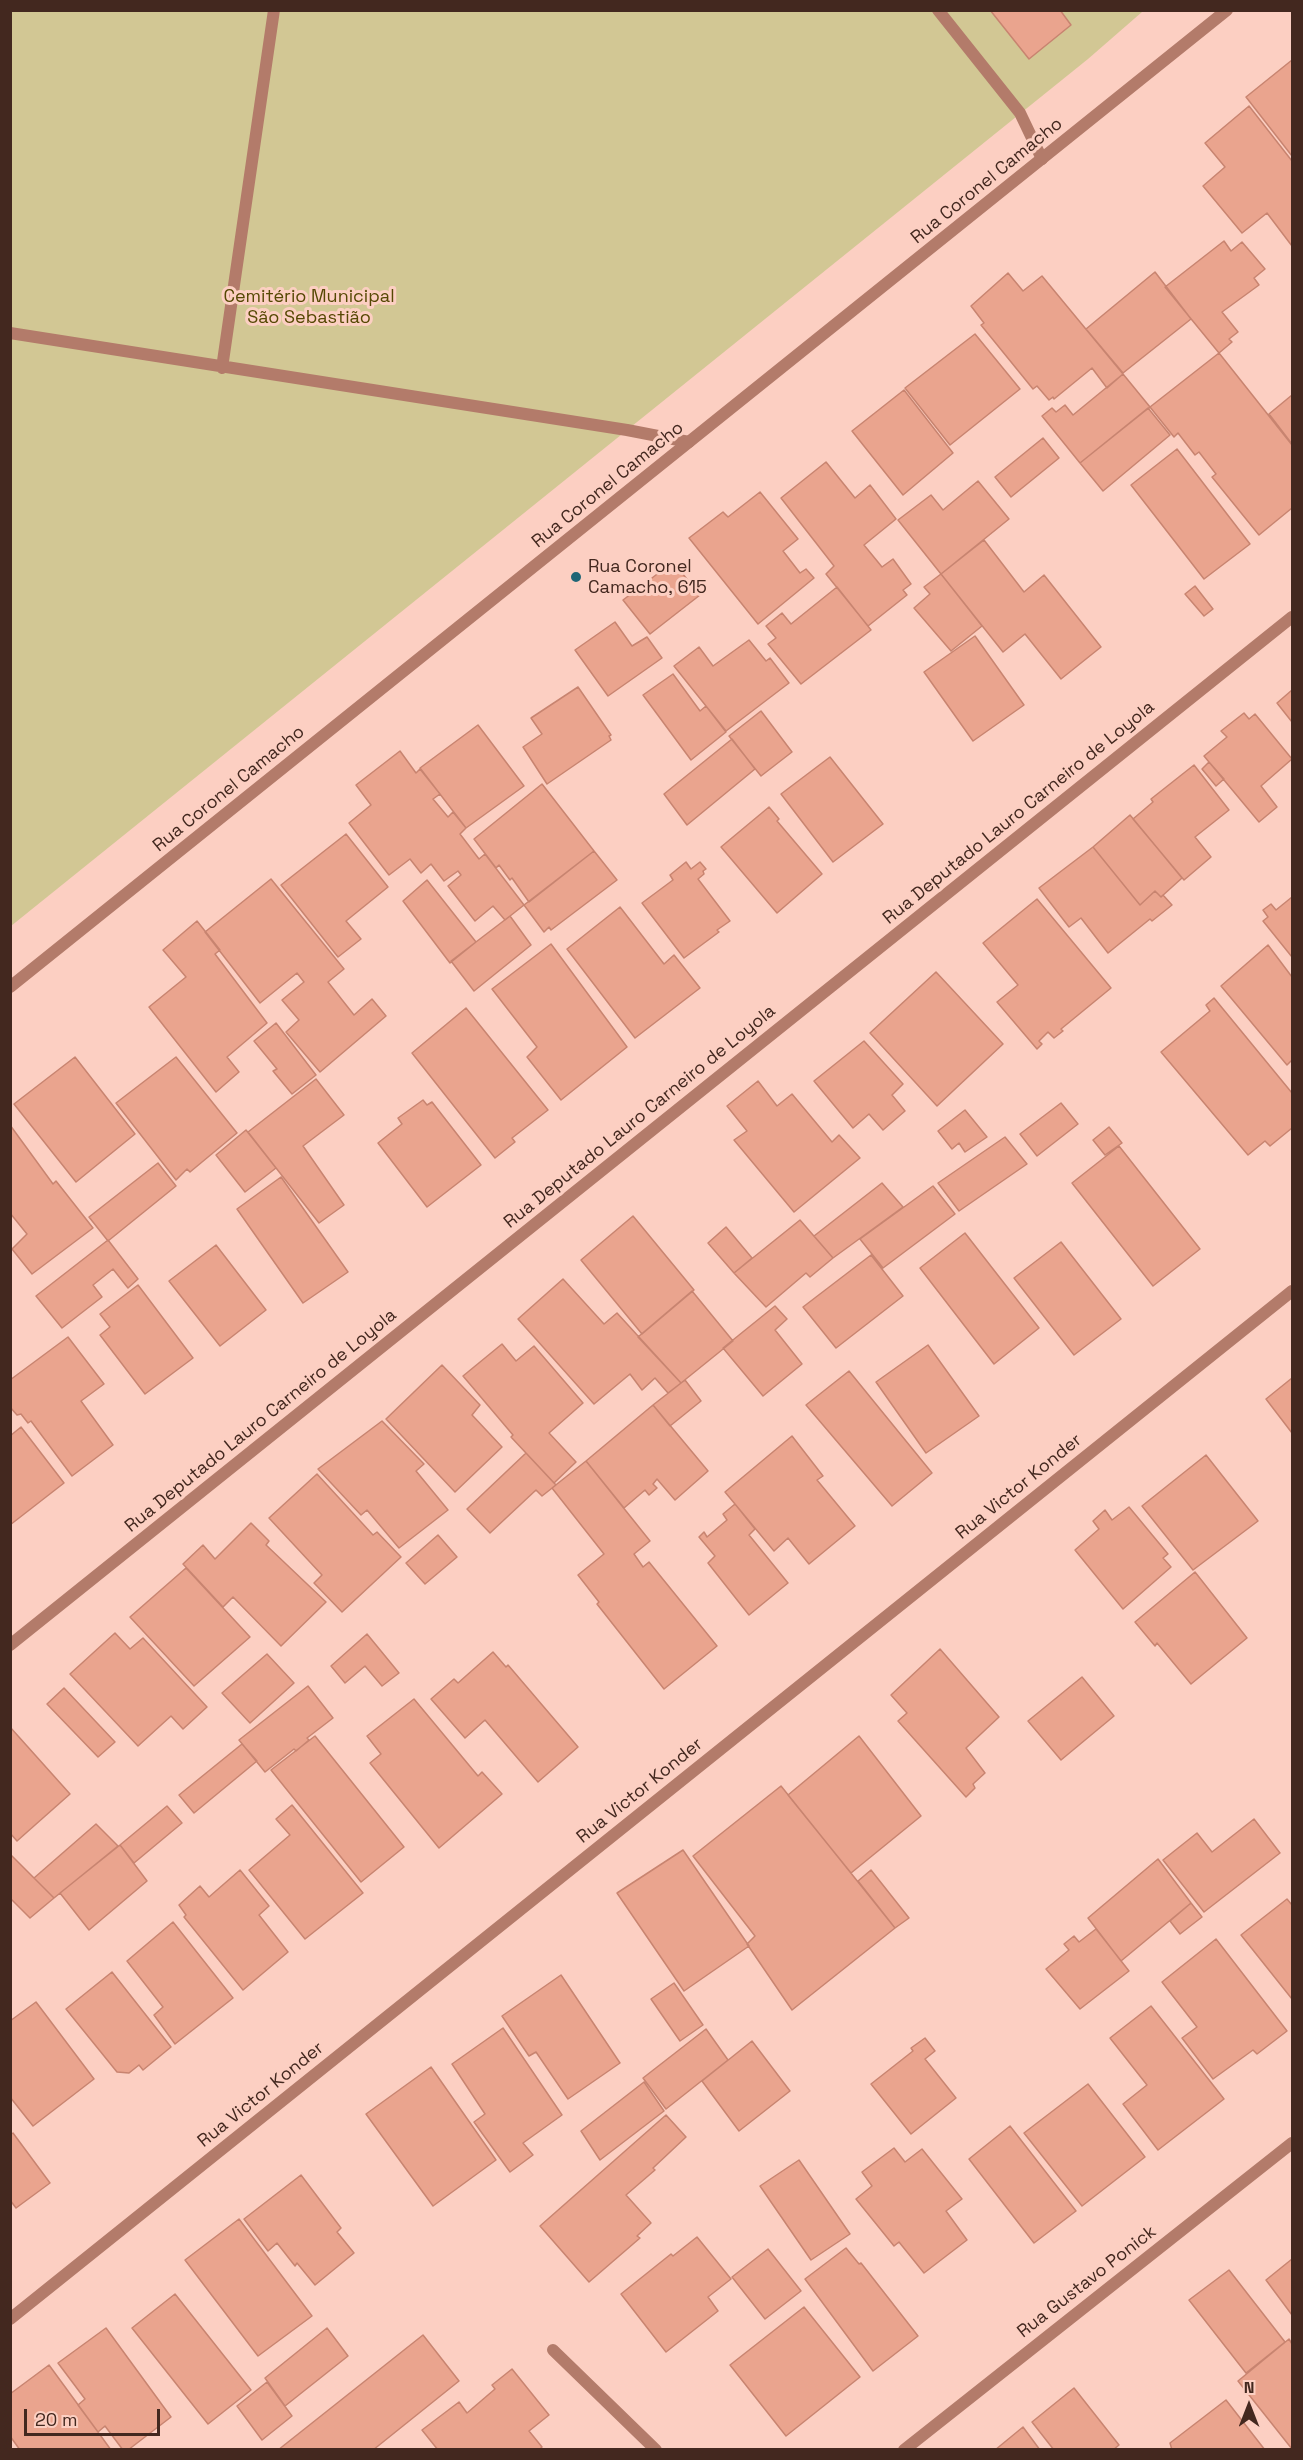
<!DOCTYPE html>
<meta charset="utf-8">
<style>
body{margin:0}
#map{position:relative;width:1303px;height:2460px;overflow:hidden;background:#fccfc2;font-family:"Space Grotesk",sans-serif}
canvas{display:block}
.frame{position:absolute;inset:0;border:12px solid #43281f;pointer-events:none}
.north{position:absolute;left:1219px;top:2376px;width:60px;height:60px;-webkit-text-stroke:4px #fccfc2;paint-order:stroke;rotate:0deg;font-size:16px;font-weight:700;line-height:24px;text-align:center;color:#43281f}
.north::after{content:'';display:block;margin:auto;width:21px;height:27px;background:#43281f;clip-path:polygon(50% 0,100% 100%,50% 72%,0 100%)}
.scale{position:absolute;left:24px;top:2409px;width:136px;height:27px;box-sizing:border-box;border:3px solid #43281f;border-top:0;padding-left:8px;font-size:18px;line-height:21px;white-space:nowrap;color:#43281f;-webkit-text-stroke:4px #fccfc2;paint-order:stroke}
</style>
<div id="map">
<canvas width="1303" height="2460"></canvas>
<div class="frame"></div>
<div class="north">N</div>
<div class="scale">20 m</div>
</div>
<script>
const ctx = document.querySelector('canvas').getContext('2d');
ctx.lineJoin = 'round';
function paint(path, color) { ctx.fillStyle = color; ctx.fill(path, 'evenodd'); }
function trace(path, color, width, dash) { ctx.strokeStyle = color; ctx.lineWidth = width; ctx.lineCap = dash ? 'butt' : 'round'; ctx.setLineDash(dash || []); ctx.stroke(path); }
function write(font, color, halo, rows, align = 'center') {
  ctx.font = font + ' "Space Grotesk",sans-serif'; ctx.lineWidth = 6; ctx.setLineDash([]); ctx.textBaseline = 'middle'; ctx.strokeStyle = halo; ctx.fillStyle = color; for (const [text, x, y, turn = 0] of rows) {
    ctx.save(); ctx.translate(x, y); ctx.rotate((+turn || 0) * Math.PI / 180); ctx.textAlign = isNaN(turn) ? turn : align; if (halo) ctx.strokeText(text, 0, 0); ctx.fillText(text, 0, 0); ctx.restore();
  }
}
paint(new Path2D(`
 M11,11h1131v1l-54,47 -1077,867z`), '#d2c794');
const building = new Path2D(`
 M990,10h70l11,15 -42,34z
 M1292,60v96l-46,-59z
 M1249,106l43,55v85l-25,-33 -25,20 -39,-47 22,-19 -20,-24z
 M1224,241l7,10 11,-9 23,27 -11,9 5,7 -37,27 16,20 -9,7 3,3 -13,11 -54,-66z
 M1155,272l36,47 -68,54 -37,-44z
 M1008,273l15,18 19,-15 81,98 -16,14 -15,-20 -38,31 -1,-2 -4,3 -12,-14 -4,3 -52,-64 3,-2 -13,-17z
 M975,334l45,55 -70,56 -45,-57z
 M1219,353l73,92v63l-33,27 -47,-58 4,-3 -17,-22 -4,3 -17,-22 -4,4 -24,-30z
 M1123,374l27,33 -70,56 -38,-47 10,-8 4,4 9,-7 8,10z
 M904,390l49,63 -50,42 -51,-64z
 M1292,395v49l-23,-30z
 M1148,408l22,27 -67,56 -23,-28z
 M1043,438l16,20 -48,39 -16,-20z
 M1177,449l73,95 -46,35 -73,-94z
 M826,462l29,36 15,-13 26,34 -32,26 18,22 11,-8 18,25 -8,6 4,5 -39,31 -42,-52 8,-8 -53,-68z
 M978,481l31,38 -68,55 -43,-54 33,-25 12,15z
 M760,492l38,47 -15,12 17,22 6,-4 8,9 -56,46 -69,-86 34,-26 5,5z
 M984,540l40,52 20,-17 57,72 -40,32 -36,-45 -22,18 -62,-78z
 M673,562l27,33 -50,39 -27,-34z
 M941,574l41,52 -31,25 -37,-43 16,-14 -6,-7z
 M1195,586l18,23 -9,7 -19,-22z
 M837,587l34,43 -70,54 -33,-40 8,-6 -10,-12 16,-13 9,11z
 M615,622l17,24 15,-9 15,21 -54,38 -33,-46z
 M975,636l49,69 -51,36 -49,-69z
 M749,640l17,21 4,-3 19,25 -63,48 -52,-65 25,-19 14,19z
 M673,674l27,37 6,-5 20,26 -35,28 -48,-65z
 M578,687l33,48 -2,1 2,4 -64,44 -24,-37 19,-13 -11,-16z
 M1292,690v32l-15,-19z
 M761,711l31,41 -31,24 -32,-40z
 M1244,713l5,6 6,-5 37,45 -31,27 16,21 -18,15 -55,-66 23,-19 -6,-6z
 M478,725l46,61 -58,42 -46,-60z
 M732,739l23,30 -68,56 -23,-31z
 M400,751l16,22 4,-4 20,25 -7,5 15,18 5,-5 13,16 -6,6 19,25 6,-5 39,51 -19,15 -12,-14 -18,15 -27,-35 13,-11 -3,-4 -14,10 -13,-17 -10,9 -11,-14 -21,16 -40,-52 22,-18 -15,-20z
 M830,757l53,67 -50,38 -52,-68z
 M1209,762l15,17 -8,7 -14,-17z
 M1194,765l35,45 -34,27 16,20 -27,23 -51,-61 20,-17 -2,-3z
 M542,784l52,67 -65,51 -17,-24 -2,2 -11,-15 -3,3 -22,-29z
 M769,807l10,12 -2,2 45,53 -45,39 -56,-66z
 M1130,815l52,63 -21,19 -6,-6 -15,14 -47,-58z
 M346,834l42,53 -42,34 15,18 -23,18 -57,-72z
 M1093,847l47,58 15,-14 6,6 2,-2 9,10 -20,16 -2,-2 -42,34 -27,-35 -12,9 -30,-39z
 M594,851l23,29 -66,50 -2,-3 -5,5 -20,-27z
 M686,862l5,7 9,-7 6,7 -3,2 1,3 -6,5 32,42 -13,9 2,2 -35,26 -42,-55 31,-23 -3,-5z
 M271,879l73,90 -16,13 26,33 18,-16 14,17 -66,56 -34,-40 13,-12 -17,-20 22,-18 -7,-9 -37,30 -55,-71z
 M427,880l49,62 -26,21 -47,-62z
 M1292,897v60l-29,-36 5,-4 -5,-7 8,-6 5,6z
 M1037,899l74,89 -50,41 2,2 -9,7 -6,-6 -9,9 3,3 -5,5 -40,-47 21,-17 -35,-42z
 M620,907l44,57 10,-9 26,33 -65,50 -68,-89z
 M510,916l21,29 -57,46 -23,-30z
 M197,921l23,29 -5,4 52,69 -40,34 12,15 -23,20 -67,-85 37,-30 -23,-27z
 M551,944l76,103 -66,53 -34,-43 10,-10 -45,-58z
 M1268,945l24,32v83l-5,5 -66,-79z
 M936,972l67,72 -66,62 -67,-73z
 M1214,998l78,95v35l-22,18 -5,-5 -17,14 -87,-103 49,-41 -4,-6z
 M466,1008l82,102 -36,28 3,4 -20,16 -83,-105z
 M276,1023l40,52 -24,19 -19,-23 4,-2 -23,-28z
 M864,1041l39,43 -11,11 13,16 -22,19 -14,-16 -16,14 -39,-47z
 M75,1057l60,77 -59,48 -62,-78z
 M176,1057l61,76 -47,39 -3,-3 -11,11 -60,-77z
 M316,1079l28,36 -41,31 41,59 -25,18 -71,-91z
 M758,1081l19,25 15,-12 40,48 7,-7 21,23 -66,54 -60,-72 13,-9 -20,-25z
 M423,1100l4,5 5,-3 49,63 -54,42 -49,-64 24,-19 -4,-6z
 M1061,1103l17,21 -41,32 -17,-22z
 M965,1110l22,27 -22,15 -6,-9 -7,6 -14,-18z
 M10,1125l43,59 3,-3 37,47 -61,46 -20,-25 15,-15 -17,-21z
 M1109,1127l13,16 -17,12 -12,-15z
 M246,1130l30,38 -31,24 -29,-37z
 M1005,1137l22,27 -68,47 -21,-28z
 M1119,1146l81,103 -47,37 -81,-103z
 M158,1163l18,23 -68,55 -19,-24z
 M281,1177l67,95 -45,31 -66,-94z
 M882,1183l21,24 -70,51 -19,-22z
 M933,1186l22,28 -72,54 -23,-29z
 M633,1216l61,74 -52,44 -61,-74z
 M800,1220l33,38 -23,19 -4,-4 -40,34 -32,-34z
 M726,1227l26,31 -18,15 -26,-30z
 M965,1233l74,95 -45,36 -74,-96z
 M108,1240l30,39 -10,9 -15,-19 -20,16 9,12 -40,31 -26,-32z
 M1061,1242l60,77 -47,36 -60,-77z
 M216,1245l50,65 -46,36 -51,-65z
 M871,1255l32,41 -67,52 -33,-41z
 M563,1279l41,45 13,-11 64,70 -13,10 -13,-15 -13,12 -12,-16 -36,30 -76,-85z
 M138,1285l55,73 -48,36 -45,-59 10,-8 -10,-13z
 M692,1291l41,50 -52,42 -43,-46z
 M775,1306l12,13 -12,11 27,34 -39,32 -40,-48z
 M68,1337l36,47 -23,17 32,44 -41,31 -41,-55 -3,2 -7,-9 -4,1 -7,-8v-27z
 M502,1344l14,17 18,-15 49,57 -34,30 27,29 -22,21 -43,-46 2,-2 -50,-59z
 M928,1345l51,71 -53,37 -50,-71z
 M442,1365l38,40 -8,10 30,32 -47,45 -69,-73z
 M849,1371l83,102 -40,33 -86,-101z
 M1292,1378v55l-26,-34z
 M685,1380l16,21 -31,25 -17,-21z
 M653,1405l55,66 -33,29 -18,-21 -4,5 4,4 -8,7 -4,-5 -21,18 -38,-47z
 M382,1421l42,43 -8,7 32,39 -49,38 -32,-38 -6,5 -43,-46z
 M21,1427l43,56 -54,42v-89z
 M792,1436l31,40 -6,4 38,46 -46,38 -21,-26 -14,13 -49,-59z
 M526,1453l30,32 -14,11 -6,-6 -46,43 -23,-24z
 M1206,1455l52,66 -65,49 -51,-64z
 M586,1461l64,80 -16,13 9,13 6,-5 68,84 -53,43 -67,-85 2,-2 -21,-27 26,-21 -52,-66z
 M317,1474l56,61 4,-3 24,25 -59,55 -28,-29 8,-8 -53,-57z
 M735,1504l20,25 -6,6 39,48 -39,32 -41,-52 7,-7 -16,-19 5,-5 3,5 20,-17 -4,-6z
 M1129,1507l39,47 -5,4 8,9 -48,42 -48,-59 24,-21 -6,-8 12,-11 7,10z
 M251,1523l18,18 -3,4 60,57 -45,44 -48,-49 -10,10 -40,-43 20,-19 12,14z
 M438,1535l19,22 -32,27 -19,-21z
 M186,1568l64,69 -56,49 -64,-69z
 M1195,1572l52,66 -56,46 -34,-41 -2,3 -20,-24z
 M115,1633l15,16 13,-11 64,69 -24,22 -12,-13 -33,30 -68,-72z
 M367,1634l32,39 -17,13 -17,-20 -20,17 -14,-17z
 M940,1649l59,68 -33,31 19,25 -12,11 2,4 -9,9 -68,-76 9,-8 -16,-18z
 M493,1652l13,15 2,-2 70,82 -40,35 -53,-62 -20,18 -34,-39 23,-20 4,4z
 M267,1654l27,29 -44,40 -28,-30z
 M1082,1677l32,39 -53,44 -33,-39z
 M308,1686l25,32 -26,20 2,2 -13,11 -2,-2 -29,23 -26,-32z
 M64,1688l51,54 -17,15 -51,-53z
 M414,1699l64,77 4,-4 20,22 -63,54 -69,-85 11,-9 -14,-18z
 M10,1727l60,67 -53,47 -7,-8z
 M315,1736l89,111 -43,35 -90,-112z
 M859,1736l62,80 -70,57 -63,-78z
 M242,1744l15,17 -63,52 -15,-18z
 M781,1786l114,142 -103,82 -45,-66 8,-8 -62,-80z
 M292,1805l71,88 -58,46 -56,-69 41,-35 -14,-16z
 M167,1806l15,17 -48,40 -14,-18z
 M1254,1819l26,34 -76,59 -41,-52 34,-27 15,19z
 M96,1824l22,22 -64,52 -20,-20z
 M120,1845l27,36 -58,49 -29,-37z
 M683,1850l66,96 -65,45 -67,-98z
 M10,1854l44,44 -24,20 -20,-20z
 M1158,1859l33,44 -70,58 -33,-43z
 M240,1870l29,36 -10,9 29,37 -45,38 -59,-73 2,-2 -7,-10 21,-19 9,11z
 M871,1870l38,48 -14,10 -37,-47z
 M1287,1899l5,6v94l-51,-64z
 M1191,1903l11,14 -22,17 -10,-13z
 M173,1922l60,76 -58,46 -21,-29 9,-8 -36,-46z
 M1096,1929l33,42 -49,38 -34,-40 23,-19 -5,-6 10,-8 5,6z
 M1216,1939l71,92 -30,23 -4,-4 -40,29 -31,-41 15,-11 -35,-45z
 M112,1972l59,75 -28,23 -4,-5 -10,8 -12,-1 -51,-63z
 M561,1975l59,88 -52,36 -32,-47 -7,4 -27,-40z
 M674,1983l29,42 -23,16 -29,-42z
 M36,2002l58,77 -61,47 -23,-29v-76z
 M1151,2006l73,93 -66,51 -35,-46 24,-19 -37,-47z
 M503,2028l59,87 -39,28 10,12 -23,17 -36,-50 11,-8 -33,-50z
 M706,2029l22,31 -62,49 -23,-31z
 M925,2038l10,13 -10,8 31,39 -45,36 -40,-50 42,-33 -2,-3z
 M752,2041l38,50 -51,40 -37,-50z
 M431,2067l65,93 -63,46 -67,-92z
 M644,2082l20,29 -64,49 -19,-29z
 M1088,2084l57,73 -63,49 -58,-73z
 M666,2115l20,22 -33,31 2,2 -29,25 25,28 -14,13 3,2 -51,44 -49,-56z
 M1010,2126l66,85 -42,32 -65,-84z
 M13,2133l37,50 -34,25 -6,-8v-65z
 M894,2148l11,14 17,-13 40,50 -16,12 21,29 -43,33 -25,-31 -5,4 -38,-47 16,-13 -10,-14z
 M799,2160l51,74 -39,26 -51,-74z
 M301,2175l40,53 -4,4 17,21 -39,32 -18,-22 -2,3 -18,-23 -9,8 -24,-32z
 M239,2219l73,97 -54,40 -73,-96z
 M697,2237l34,42 -23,18 10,14 -52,41 -45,-58 50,-40 2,2z
 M846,2248l13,16 2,-1 57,73 -45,35 -68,-92z
 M768,2249l33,42 -36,28 -33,-42z
 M1292,2259v56l-26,-35z
 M1229,2270l56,72 -39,31 -57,-73z
 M175,2294l76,96 -43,34 -76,-96z
 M804,2307l56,70 -74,59 -56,-71z
 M106,2328l65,89 -43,33h-5l-18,-24 -7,6 -20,-27 7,-6 -27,-36z
 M327,2328l21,28 -63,50 -20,-28z
 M423,2335l36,46 -86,69h-95z
 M1289,2339l3,5v105l-54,-68z
 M49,2365l49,67 13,18h-91l-10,-14v-42z
 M512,2369l37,46 -20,16 13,16 -3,3h-101l-16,-20 37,-28 8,11 28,-24 -3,-4z
 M267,2382l25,34 -30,24 -25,-34z
 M1074,2388l45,57 -6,5h-59l-22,-28z
 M1226,2400l39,50h-93l-2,-7z
 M1023,2427l17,23h-45z`);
paint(building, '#eaa48e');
trace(building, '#c88470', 1.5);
trace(new Path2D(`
 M938,10l82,103 22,46
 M10,333l617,97 62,12
 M222,368l52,-358`), '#b37b6a', 12);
trace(new Path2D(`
 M10,987l1217,-977
 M10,1645l1282,-1028
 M10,2319l1282,-1028
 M553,2350l103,100
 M904,2450l388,-307`), '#b37b6a', 12);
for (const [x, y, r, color] of [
 [576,577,6,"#1f6576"]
]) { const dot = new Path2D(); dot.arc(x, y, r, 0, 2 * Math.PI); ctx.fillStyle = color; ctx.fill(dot); trace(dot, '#fccfc2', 2); }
write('18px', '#43281f', '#fccfc2', [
 ["Rua Coronel Camacho",987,181,-39],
 ["Rua Coronel Camacho",608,485,-39],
 ["Rua Coronel Camacho",229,789,-39],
 ["Rua Deputado Lauro Carneiro de Loyola",1019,813,-39],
 ["Rua Deputado Lauro Carneiro de Loyola",640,1117,-39],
 ["Rua Deputado Lauro Carneiro de Loyola",261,1421,-39],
 ["Rua Victor Konder",1019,1487,-39],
 ["Rua Victor Konder",640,1791,-39],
 ["Rua Victor Konder",261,2095,-39],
 ["Rua Gustavo Ponick",1087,2282,-38]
]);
write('18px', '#554803', '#fccfc2', [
 ["Cemitério Municipal",309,297],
 ["São Sebastião",309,318]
]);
write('18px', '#43281f', '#fccfc2', [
 ["Rua Coronel",588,567],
 ["Camacho, 615",588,588]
], 'left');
</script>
